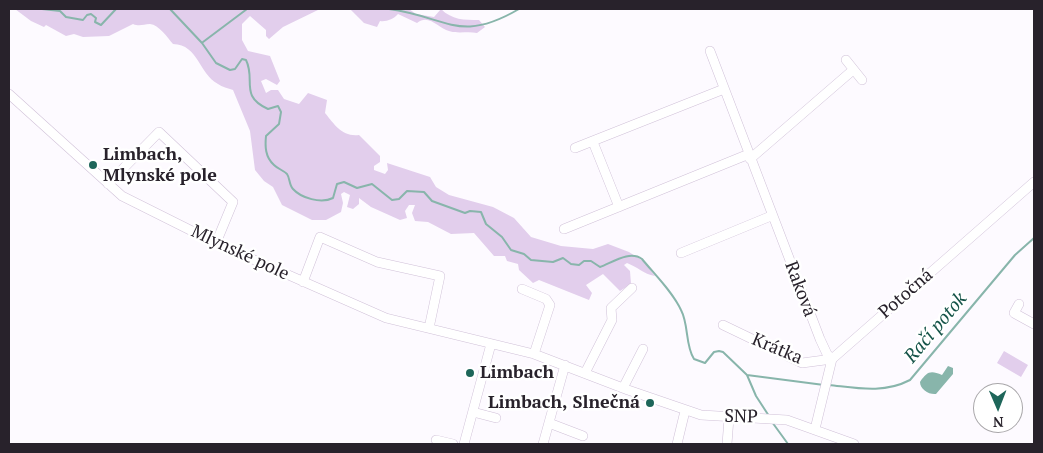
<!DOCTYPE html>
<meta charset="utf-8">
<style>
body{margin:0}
#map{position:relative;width:1043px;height:453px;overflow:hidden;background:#fdfaff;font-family:"PT Serif",serif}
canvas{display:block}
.frame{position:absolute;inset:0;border:10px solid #28222b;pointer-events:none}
.north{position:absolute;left:973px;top:383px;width:50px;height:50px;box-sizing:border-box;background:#fff;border:1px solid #a9a7aa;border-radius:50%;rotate:179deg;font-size:14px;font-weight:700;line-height:20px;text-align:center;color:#28222b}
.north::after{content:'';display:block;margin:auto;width:18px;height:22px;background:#1e665a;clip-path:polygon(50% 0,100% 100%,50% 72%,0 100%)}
</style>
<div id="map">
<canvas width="1043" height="453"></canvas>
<div class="frame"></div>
<div class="north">N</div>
</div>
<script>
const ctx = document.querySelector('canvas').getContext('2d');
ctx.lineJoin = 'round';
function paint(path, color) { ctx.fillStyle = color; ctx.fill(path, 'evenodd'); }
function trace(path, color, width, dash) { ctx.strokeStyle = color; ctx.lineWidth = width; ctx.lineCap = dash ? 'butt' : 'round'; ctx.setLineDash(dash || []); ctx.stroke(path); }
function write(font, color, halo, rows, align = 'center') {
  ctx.font = font + ' "PT Serif",serif'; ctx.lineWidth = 5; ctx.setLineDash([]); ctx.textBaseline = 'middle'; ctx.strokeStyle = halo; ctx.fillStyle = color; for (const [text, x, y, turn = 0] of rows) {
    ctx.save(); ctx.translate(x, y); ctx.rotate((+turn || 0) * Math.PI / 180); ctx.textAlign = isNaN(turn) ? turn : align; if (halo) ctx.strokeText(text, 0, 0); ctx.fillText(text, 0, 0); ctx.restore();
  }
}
paint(new Path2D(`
 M15,9h305l-37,18 -14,12 -3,-3v-6l-16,-14 -8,8v16l6,11 22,5 10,25 -3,4 -11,-6 -5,2 5,12 5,-3h7l6,9 15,5 9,-11 19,7 -2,13c10,12 17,24 34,22l21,21v6l-6,4v4l11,4 3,-4 -1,-7 43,14 6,10 13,8 44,12 21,11 17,19 30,9 32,3 15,-5 21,8 14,9 12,15c-12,-2 -17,-9 -28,-13l-3,2 6,6 1,13 -11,7 -17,-17 -17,11 6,8 -3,7 -50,-20 -6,3 -14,-13 -1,-6 -11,-3 -2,-5h-11l-20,-23 -23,1 -23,-12 -13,-1 -3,-8 3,-8h-6l-4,6 2,7 -7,2 -29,-13 -12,-9v6l-6,5 -6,-2 3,-12 -6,-3 -3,2 2,9 -2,9 -15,8h-14l-30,-15 -9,-18 -9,-6 -9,-11 -5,-39 -17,-41c-5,-2 -11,-3 -15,-6 -20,-11 -19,-39 -45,-40 -6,-7 -14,-19 -23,-20 -7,0 -10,3 -17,0l-24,12 -26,1 -9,-3 -8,2 -20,-11 -2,2 -13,-6z
 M350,9h59l7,5 18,3 7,-8c11,11 23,11 38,11l6,7 -8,6c-9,-2 -19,1 -28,-2 -10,-2 -20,-18 -32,-8l-19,-9c-4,5 -12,8 -18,7l-3,6 -13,-4z
 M1004,351l24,14 -7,12 -24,-14z`), '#e2ceec');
paint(new Path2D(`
 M948,366l5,2v6l-17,20c-7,1 -16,-5 -16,-12 7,-10 10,-12 22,-7z`), '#88b5ab');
trace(new Path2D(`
 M42,9l18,2 6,6 17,3 4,-5 4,-1 5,4 -1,4 6,3 15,-16
 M170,9l32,34 14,20 14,7 5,-1 7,-10 4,1c10,20 -7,36 22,49l10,-3 3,6 -2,12 -13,12c-1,10 -1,21 8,29 4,4 9,5 13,9 3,4 2,11 6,15 8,9 28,15 40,9l4,-14 7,-2 13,6 15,-4 20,16 7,-1 8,-8 17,1 8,9 33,12 5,-2 11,1 5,12 16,13 9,13 13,4 7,6 22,2 10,-4 8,6 8,1 5,-4h7l9,6c13,-5 30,-17 42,-8 13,16 30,32 39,51 8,15 4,35 13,49l11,4 9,-11 5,-1 4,1 24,23 9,21 13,20
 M389,9c59,8 70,35 130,0
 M203,42l44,-33
 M747,375l77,10
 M829,385c28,3 54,9 81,-5l105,-125 19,-17
 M772,422l16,22`), '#88b5ab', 2);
const minor = new Path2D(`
 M710,51l110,288 7,15 5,5
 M846,60l16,20
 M9,94l113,102 94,47 170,75 148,36 94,36 73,25 86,5 67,24
 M593,142l26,65
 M575,148l149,-59
 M750,159l103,-89
 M108,184l51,-52 74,70 -17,41
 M564,229l185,-75
 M681,253l90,-37
 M303,282l17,-45 57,25 63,14 -11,52
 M522,289l24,10 4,6 -16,49
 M1019,304l-5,9 20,11
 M723,325l79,38 30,-4
 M585,373l27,-53 -1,-12 21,-20
 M623,388l20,-39
 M473,412l23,6
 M549,423l34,13
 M815,429l17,-70 202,-177
 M436,440l17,4
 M464,444l27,-100
 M543,444l22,-79
 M677,444l8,-33
 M727,444l2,-26`);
trace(minor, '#d0c1d8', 10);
trace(minor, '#fff', 9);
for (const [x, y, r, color] of [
 [93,165,5,"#1e665a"],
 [470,373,5,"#1e665a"],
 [650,403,5,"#1e665a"]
]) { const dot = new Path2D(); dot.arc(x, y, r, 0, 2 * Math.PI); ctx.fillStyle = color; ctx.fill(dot); trace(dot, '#fff', 2); }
write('bold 18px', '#28222b', '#fff', [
 ["Limbach,",103,155],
 ["Mlynské pole",103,176],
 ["Limbach",480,373],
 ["Limbach, Slnečná",640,403,"right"]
], 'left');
write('18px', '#28222b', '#fff', [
 ["Mlynské pole",240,253,25],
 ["Raková",800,289,69],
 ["Potočná",906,294,-41],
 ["Krátka",777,349,23],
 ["SNP",741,417,1]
]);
write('italic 19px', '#165449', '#fff', [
 ["Račí potok",936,328,-50]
]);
</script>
